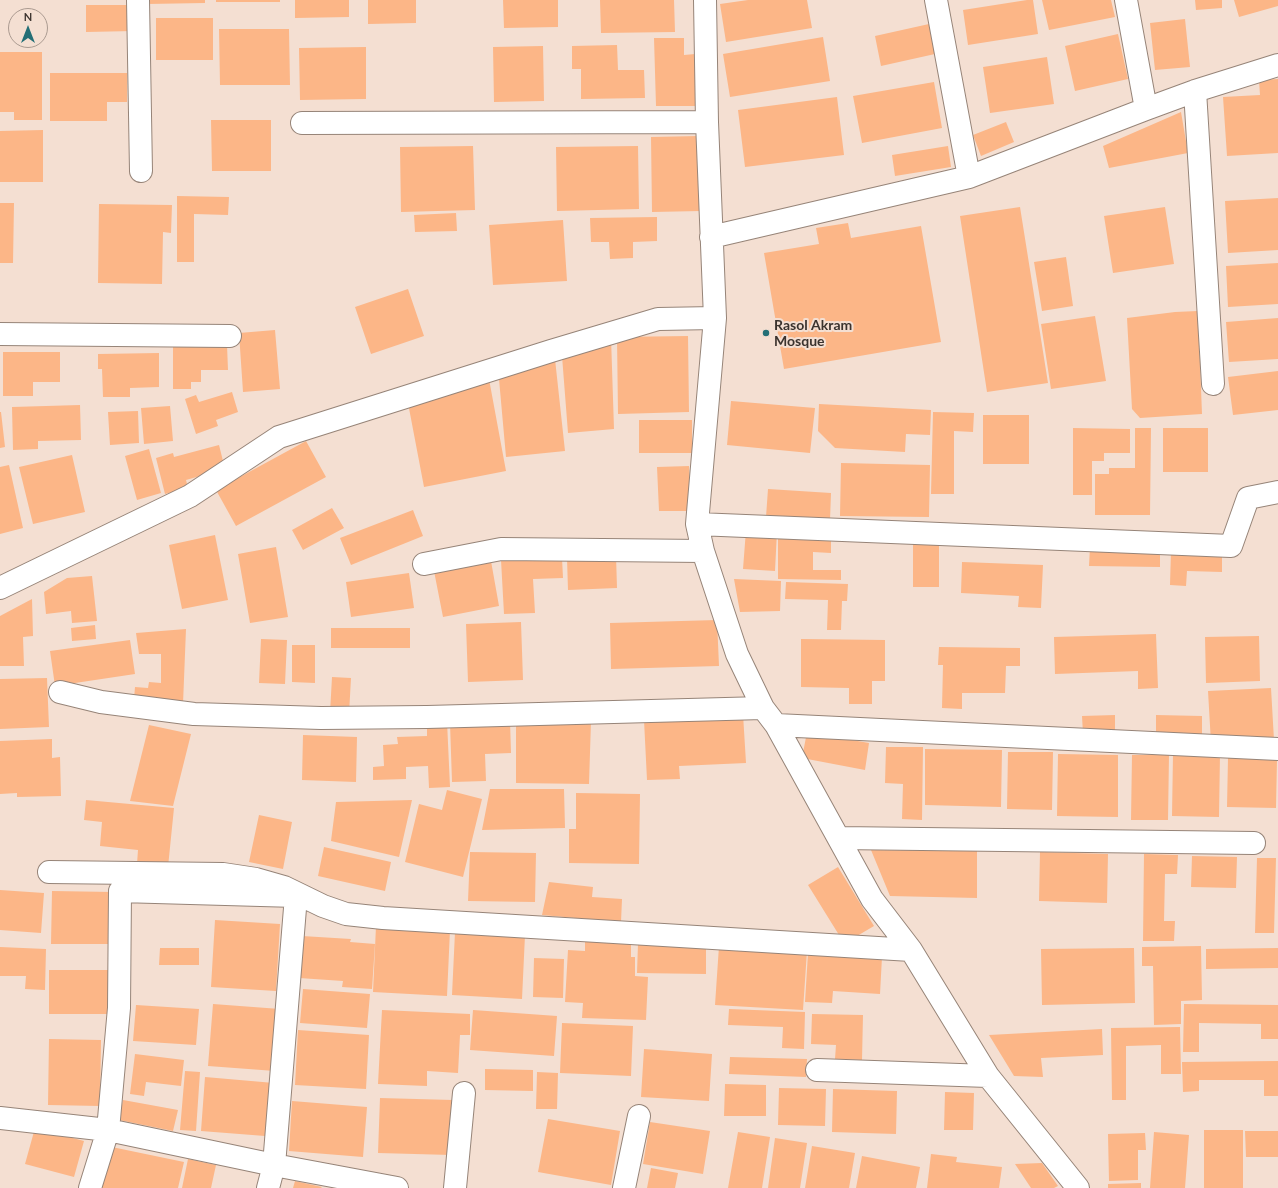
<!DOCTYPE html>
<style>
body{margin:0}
#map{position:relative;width:1278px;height:1188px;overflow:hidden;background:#f4dfd2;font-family:Lato,sans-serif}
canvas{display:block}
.north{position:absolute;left:8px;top:8px;width:40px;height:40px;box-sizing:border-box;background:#f4dfd2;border:1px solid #aa9a90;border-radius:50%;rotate:0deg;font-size:11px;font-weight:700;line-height:16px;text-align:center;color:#3b332e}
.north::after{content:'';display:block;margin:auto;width:14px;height:18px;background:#246f76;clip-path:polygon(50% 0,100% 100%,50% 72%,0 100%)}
</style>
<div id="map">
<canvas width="1278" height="1188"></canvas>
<div class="north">N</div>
</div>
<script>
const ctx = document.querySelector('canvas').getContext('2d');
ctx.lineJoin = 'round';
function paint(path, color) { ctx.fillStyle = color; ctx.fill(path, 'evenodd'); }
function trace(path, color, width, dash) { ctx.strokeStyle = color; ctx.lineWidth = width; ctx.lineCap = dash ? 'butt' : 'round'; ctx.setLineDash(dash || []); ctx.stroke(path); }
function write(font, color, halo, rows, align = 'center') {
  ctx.font = font + ' Lato,sans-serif'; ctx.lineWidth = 4; ctx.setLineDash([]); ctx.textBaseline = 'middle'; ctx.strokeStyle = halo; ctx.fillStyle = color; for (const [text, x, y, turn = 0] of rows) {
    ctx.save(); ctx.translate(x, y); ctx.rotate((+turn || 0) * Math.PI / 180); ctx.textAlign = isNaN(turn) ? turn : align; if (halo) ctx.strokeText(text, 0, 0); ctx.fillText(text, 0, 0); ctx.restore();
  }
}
paint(new Path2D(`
 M147,0h58v3l-58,1z
 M216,0h64v2h-64z
 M295,0h54v17l-54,1z
 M368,0h48v23l-48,1z
 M503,0h55v27l-54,1z
 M600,0h74l1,32 -74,1z
 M748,0h59l5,28 -86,14 -6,-38z
 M1027,0h6l5,34 -70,11 -5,-35z
 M1042,0h69l4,17 -66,13z
 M1195,0h27v8l-26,2z
 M1234,0h44v6l-39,11z
 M86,5h47l1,26 -48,1z
 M156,18h57v42h-57z
 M1185,19l5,48 -35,3 -5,-47z
 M929,24l6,30 -54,12 -6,-30z
 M219,29h70l1,56h-70z
 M1118,34l10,45 -53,12 -10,-45z
 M823,37l7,44 -100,16 -7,-43z
 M654,38h30v17l11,-1 1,52h-40z
 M617,45l1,25h26l1,28 -64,1v-30h-9v-23z
 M543,46l1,55 -50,1 -1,-55z
 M366,47v52l-66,1 -1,-52z
 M0,52h42v68h-28v-8h-14z
 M1047,57l7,47 -64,9 -7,-46z
 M50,73h77v29h-20v19h-57z
 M1278,79v74l-51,3 -4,-59 37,-2 -1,-15z
 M934,82l8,46 -80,15 -9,-47z
 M837,97l7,58 -99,12 -7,-57z
 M1181,112l7,41 -79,15 -6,-22z
 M211,120h60v51h-59z
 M1006,122l8,20 -33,14 -8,-21z
 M43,130v52h-43v-51z
 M699,136l2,75 -49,1 -1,-75z
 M473,146l2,64 -74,2 -1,-65z
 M638,146l1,63 -82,2 -1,-64z
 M948,146l3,21 -56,9 -3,-21z
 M177,196l52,1 -1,18 -34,-1v48h-17z
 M1278,198v52l-50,3 -3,-52z
 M0,203h14l-1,60h-13z
 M99,204l73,1 -1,28 -8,-1 -1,52 -64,-1z
 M1020,207l28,176 -61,9 -27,-176z
 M1165,207l9,57 -61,9 -9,-57z
 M456,213l1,18 -42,1 -1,-17z
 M657,217v24l-24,1v16l-23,1 -1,-17h-18l-1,-24z
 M563,220l4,61 -74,4 -4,-60z
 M848,223l3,15 70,-12 20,116 -157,27 -20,-116 55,-9 -3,-16z
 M1066,257l7,49 -31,5 -8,-49z
 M1278,263v41l-50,3 -2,-41z
 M408,289l16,47 -53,18 -16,-47z
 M1198,311l4,103 -62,4 -8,-9 -5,-91 48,-6z
 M1095,316l11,65 -55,8 -10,-65z
 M1278,318v41l-49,3 -3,-40z
 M275,330l5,59 -37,3 -4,-59z
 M688,336l1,76 -71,2 -1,-77z
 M611,337l3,92 -46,4 -6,-77z
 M173,345h54l1,25h-27v12h-10v7h-18z
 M3,352h57v30h-27v14h-30z
 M159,353v34l-29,1v9h-27l-1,-28h-4v-15z
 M555,359l10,92 -59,6 -7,-78z
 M1278,371v39l-45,5 -5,-38z
 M489,379l17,92 -82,16 -16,-84z
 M232,392l6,20 -22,8 2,6 -22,8 -11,-35 11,-4 3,7z
 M731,401l84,7 -5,45 -83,-8z
 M819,404l112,6 -1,25 -24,-1 -1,18 -70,-4 -17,-17z
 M80,405l1,35 -43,1v8l-25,1 -1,-43z
 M170,406l3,35 -29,3 -3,-36z
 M138,411l1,32 -29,2 -2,-33z
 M0,412h1l4,35 -5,1z
 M933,412l41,1 -1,19 -19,-1v63h-23z
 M983,415h46v49h-46z
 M639,420h53v33h-53z
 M1073,428l57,1v24h-26v8h-12v34h-19z
 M1135,428h16l-1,87h-55v-41h14v-6h26z
 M1163,428h45v44h-45z
 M306,441l20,36 -90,49 -20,-36z
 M219,445l6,24 -39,11 2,8 -23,6 -9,-36 17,-5 1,4z
 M149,449l12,44 -24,7 -12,-44z
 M72,455l13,57 -52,12 -14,-57z
 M841,463l89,2 -1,52 -89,-1z
 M9,465l14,63 -23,6v-67z
 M689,466l2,45h-32l-2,-44z
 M768,489l63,4 -1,27 -64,-3z
 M332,508l12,20 -41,22 -11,-20z
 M413,510l10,26 -72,29 -11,-27z
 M746,530l31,1 -2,40 -32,-2z
 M778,532l53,1v20l-18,-1v18h28v10l-63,-1z
 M215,535l13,65 -46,9 -13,-64z
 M913,539h26v48h-26z
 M276,547l12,70 -38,6 -12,-69z
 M1090,547l70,2v18l-71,-1z
 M1171,551l51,1v20l-35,-1 -1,15 -16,-1z
 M616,555l1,33 -49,2 -1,-32z
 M562,558l1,20 -30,1 2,34 -31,1 -3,-54z
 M491,561l8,45 -56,11 -9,-46z
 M962,562l81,3 -2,43 -23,-1 1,-11 -58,-3z
 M409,573l5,35 -63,9 -5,-35z
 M92,576l5,45 -25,2 -1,-12 -25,3 -2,-22 23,-14z
 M734,579l47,2 -1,30 -40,1z
 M786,582l62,2 -1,17h-5l-1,29h-14l1,-30 -43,-1z
 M32,599l1,37 -10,1 1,29h-24v-50z
 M717,620l2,46 -108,3 -1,-46z
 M521,622l2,58 -55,2 -2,-58z
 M95,625l1,14 -24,2 -1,-13z
 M331,628h79v20h-79z
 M186,629l-3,75 -49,-5 1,-12 13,1 1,-6 12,1v-29h-22l-3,-21z
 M1156,634l2,54 -20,1v-18l-83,3 -1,-37z
 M1259,636l1,45 -54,2 -1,-46z
 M261,639l26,1 -2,44 -26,-1z
 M801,639l84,1v41h-13v23h-23v-16l-48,-1z
 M130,640l5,34 -80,12 -5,-35z
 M292,645h23v38l-23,-1z
 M939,647l81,1v18h-14l-1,27h-43v16l-20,-1 1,-43h-5z
 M332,677l19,1 -2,36 -19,-1z
 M47,678l2,49 -49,2v-50z
 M1271,688l3,52 -63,3 -3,-52z
 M743,714l3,49 -67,3 1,13 -33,1 -3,-60z
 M1115,715v19h-32l-1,-18z
 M1156,715l46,1v19h-46z
 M516,720l75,1 -2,63 -73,-1z
 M447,721l3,66 -21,1 -1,-22 -22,1v12l-33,1v-13l11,-1 -1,-21 15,-1 -1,-7 30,-1v-14z
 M510,721l1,32 -26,1 1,27 -34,1 -2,-59z
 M149,725l42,9 -18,72 -43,-5z
 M807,732l62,11 -4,27 -63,-12z
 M303,735l54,2 -1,45 -54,-2z
 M52,739v19l8,-1 1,39 -44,1v-4l-17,1v-53z
 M886,747h37l-1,73 -20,-1 1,-35 -18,-1z
 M925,749l77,1 -1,57 -76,-2z
 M1008,752h45l-1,58 -45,-1z
 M1058,754l60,1v62l-61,-1z
 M1173,754h47l-1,63 -47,-1z
 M1132,755h37l-1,65h-37z
 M1228,758l49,1 -1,49 -49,-1z
 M490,789h74l1,39 -83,2z
 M447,790l35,9 -19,78 -58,-15 14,-58 23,6z
 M576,793l64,1 -1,70 -70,-1v-34h7z
 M86,800l88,8 -6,59 -31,-3 1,-14 -38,-4 2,-24 -18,-2z
 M412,800l-13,57 -68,-16 5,-39z
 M259,815l33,7 -9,47 -34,-7z
 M324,847l67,15 -6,29 -67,-15z
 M871,850l106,1v47l-87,-2z
 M470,852l66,1 -1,49 -67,-1z
 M1040,852l68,2 -1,49 -68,-2z
 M1144,854l34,1 -1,19h-12l-1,47h11l-1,20h-31z
 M1192,856l45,1 -1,31 -45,-1z
 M1257,858h19l-2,75h-19z
 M838,867l36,59 -17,10 -18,-1 -31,-50z
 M549,882l44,5 -1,10 30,2 -1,23 -79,-7z
 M0,890l44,3 -3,40 -41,-3z
 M52,891l61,1 -1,52h-61z
 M215,920l65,4 -4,67 -65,-4z
 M376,926l74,4 -3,66 -74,-4z
 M455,932l70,3 -3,64 -70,-4z
 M302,936l49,3 -1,3 25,2 -3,45 -30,-2 1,-6 -44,-3z
 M585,939l46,2v16h4v19l13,1 -2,43 -64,-2 1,-15 -18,-1 3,-52 17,1z
 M638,944l68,1v29l-69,-1z
 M719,946l88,5 -4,59 -88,-5z
 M1201,946l1,54 -21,1v23l-27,1 -1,-59h-11v-19z
 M0,947l46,2 -1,41 -20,-1 1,-13h-26z
 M160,948h39v17h-40z
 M1134,948l1,55 -93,2 -1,-56z
 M1278,948v20l-72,1v-20z
 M808,953l74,4 -2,37 -47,-3 -1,12 -27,-1z
 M534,958l30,1 -1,39 -30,-1z
 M49,970h64v44h-64z
 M303,989l67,5 -3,34 -67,-5z
 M213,1004l67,5 -5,62 -67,-5z
 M1184,1004l94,1v34h-17v-15l-62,-1v29h-16z
 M136,1005l63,4 -3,36 -63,-4z
 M729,1009l76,3 -1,37 -22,-1 1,-21 -55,-2z
 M382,1010l88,4v21h-10l-2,38 -31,-2v15l-49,-2z
 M473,1010l84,6 -3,40 -84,-6z
 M812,1014l51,1 -1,45 -27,-1 1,-14 -25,-1z
 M562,1023l71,3 -2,50 -71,-3z
 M1180,1027l1,47h-20v-29l-35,1v54h-14l-1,-72z
 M1102,1029l1,26 -62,3 2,19 -29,-1 -25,-41z
 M298,1030l71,5 -3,54 -71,-4z
 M49,1039l52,1 -1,66 -52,-1z
 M644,1049l68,5 -3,47 -68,-4z
 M135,1054l49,6 -3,26 -35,-4 -2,14 -14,-2z
 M730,1057l77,2 -1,18 -77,-3z
 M1278,1061v35h-14v-16h-65v11l-16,1 -1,-30z
 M485,1069l48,1v21l-48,-1z
 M185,1071l15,1 -4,59 -16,-1z
 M537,1072l21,1 -1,36h-21z
 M205,1077l69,6 -9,53 -64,-5z
 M725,1084l41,1v31h-42z
 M779,1088l47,1 -1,37 -47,-1z
 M833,1089l64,2 -1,43 -64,-2z
 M945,1092l29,1 -1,37h-29z
 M380,1098l73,2 -2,55 -73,-2z
 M123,1100l55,10 -5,21 -54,-11z
 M292,1101l75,6 -4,50 -74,-6z
 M548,1119l72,12 -9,54 -73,-13z
 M650,1122l60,9 -7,43 -60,-10z
 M35,1128l49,13 -10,36 -49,-13z
 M1204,1130h39v58h-39z
 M1245,1131h33v26h-32z
 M738,1132l32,5 -8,51h-34z
 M1154,1132l35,3 -4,53h-35z
 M1145,1133l1,17h-8v30l-29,1 -1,-47z
 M775,1138l32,5 -7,45h-32z
 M107,1146l77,16 -6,26h-80z
 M812,1146l43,7 -6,35h-44z
 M931,1154l26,3 -1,5 46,5 -3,21h-72z
 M862,1156l58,11 -4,21h-60z
 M188,1159l28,6 -5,23h-29z
 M1042,1163l16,23 -4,2h-23l-16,-24z
 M651,1168l27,5 -3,15h-28z
 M295,1181l27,6 -1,1h-28z
 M1141,1183v5h-33v-4z`), '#fcb687');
const street = new Path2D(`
 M138,0l3,171
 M705,0l2,122 8,196 -18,206 6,27 34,103 26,54 13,17 96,174 39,51 77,126 90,112
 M936,0l33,177
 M1126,0l20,109
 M1195,91l18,293
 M302,123l405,-1
 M711,237l258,-60 177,-68 49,-18 83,-26
 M0,334l230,2
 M697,524l534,22 17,-48 30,-6
 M424,564l77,-15 202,2
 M0,588l190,-92 89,-59 272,-86 107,-32 57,-1
 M60,692l41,10 93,12 127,4 106,-1 336,-9
 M776,725l502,24
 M839,838l415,5
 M49,872l174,2 33,5 28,8 39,19 23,8 37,4 528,32
 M817,1070l171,6
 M0,1118l108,12 166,35 123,23
 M90,1188l18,-58 11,-122 1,-117 176,5 -22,269 -6,23
 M455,1188l9,-95
 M624,1188l15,-72`);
trace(street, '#968478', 24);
trace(street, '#fff', 22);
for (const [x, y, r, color] of [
 [766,333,4,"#246f76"]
]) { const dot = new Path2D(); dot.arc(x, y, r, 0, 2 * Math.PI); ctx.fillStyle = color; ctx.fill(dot); trace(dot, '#f4dfd2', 1.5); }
write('bold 14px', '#3b332e', '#f4dfd2', [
 ["Rasol Akram",774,325],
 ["Mosque",774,341]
], 'left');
</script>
